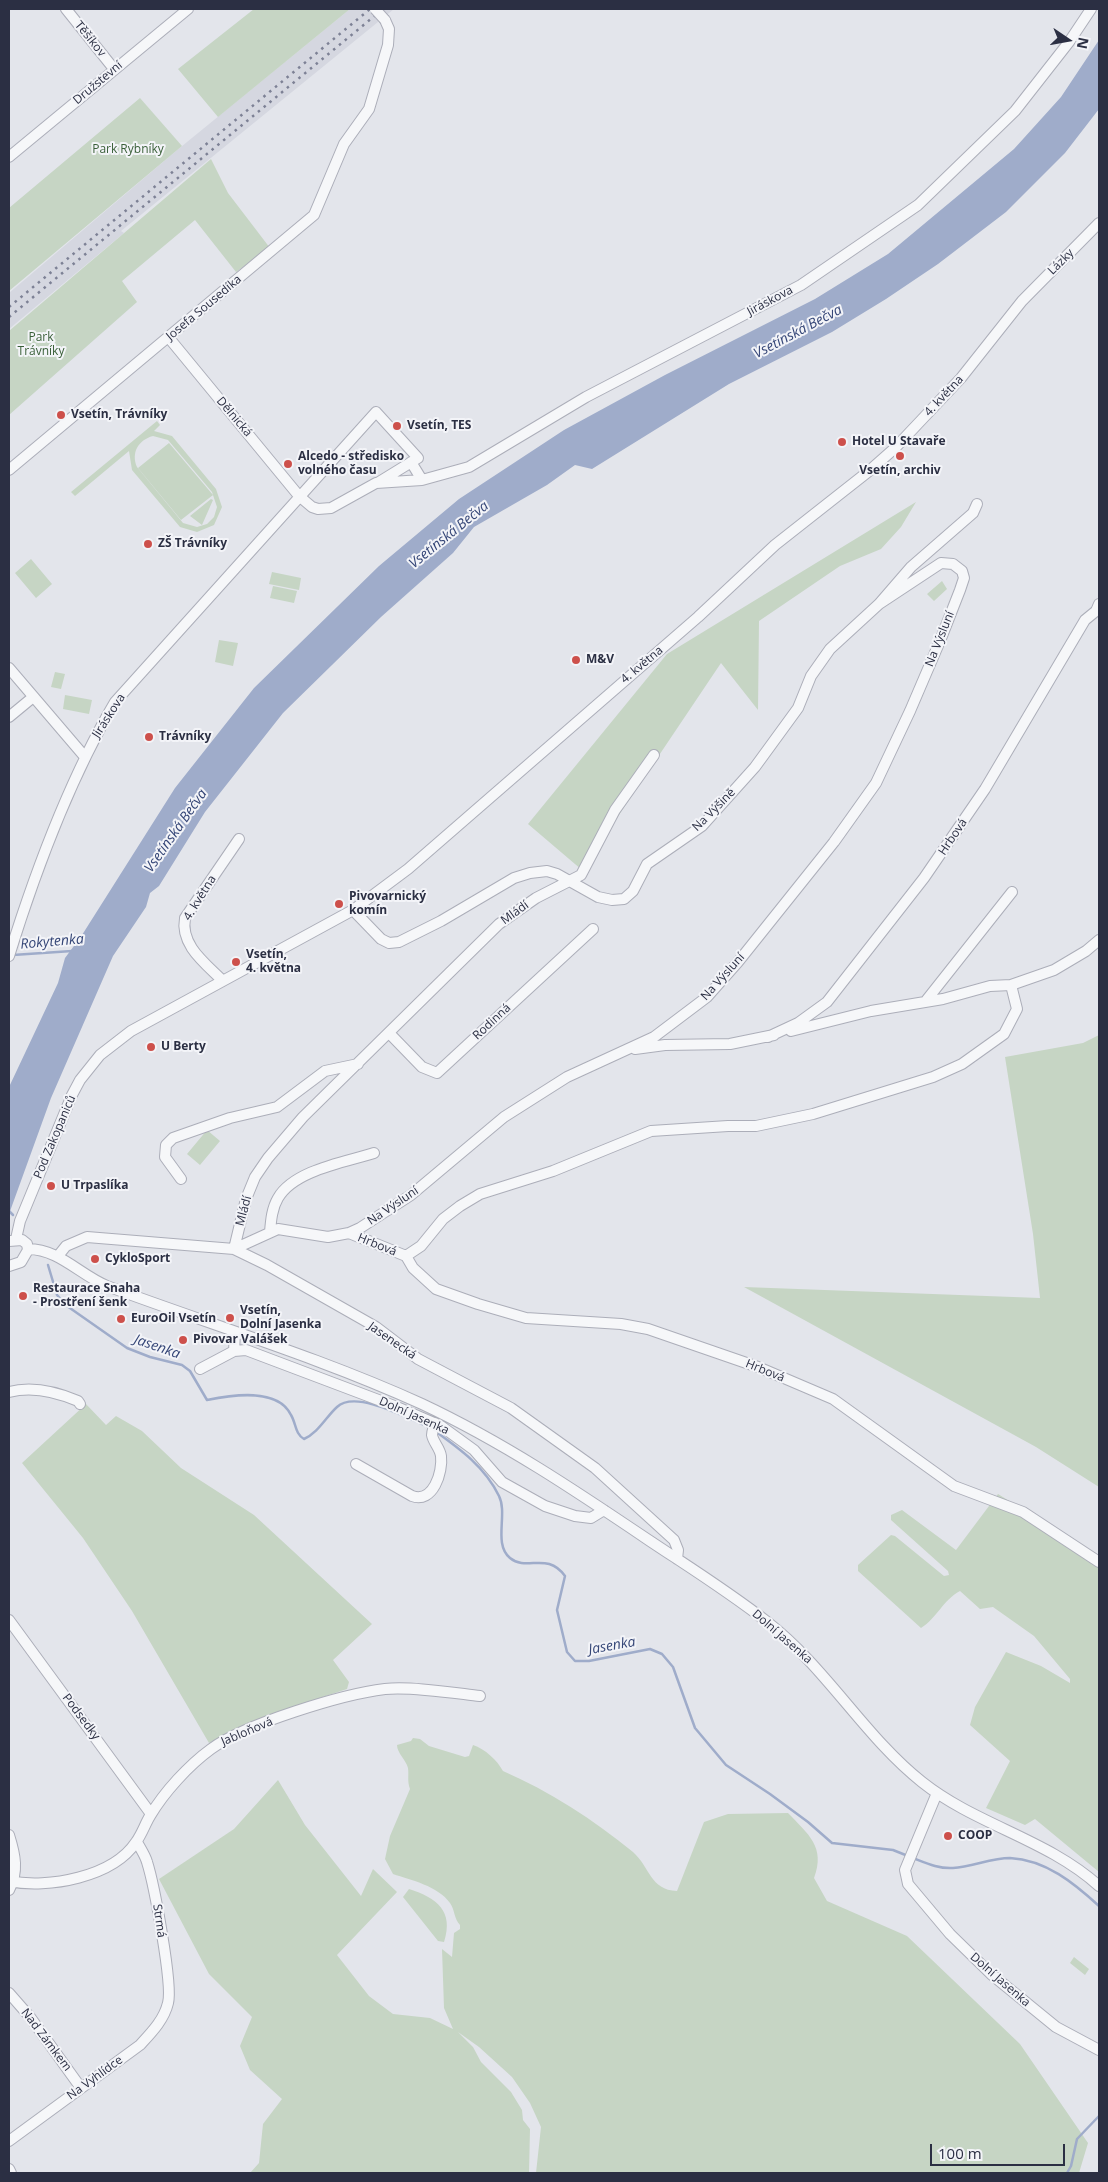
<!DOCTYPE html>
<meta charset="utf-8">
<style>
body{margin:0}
#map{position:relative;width:1108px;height:2182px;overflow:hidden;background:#e3e5eb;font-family:"Open Sans",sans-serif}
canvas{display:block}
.frame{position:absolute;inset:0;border:10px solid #2b2f43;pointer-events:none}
.north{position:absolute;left:1043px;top:15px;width:50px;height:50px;-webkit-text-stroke:4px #f3f4f8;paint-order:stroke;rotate:102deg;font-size:14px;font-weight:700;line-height:20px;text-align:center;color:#2b2f43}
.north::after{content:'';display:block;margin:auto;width:18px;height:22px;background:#2b2f43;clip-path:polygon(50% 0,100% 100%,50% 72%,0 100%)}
.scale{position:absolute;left:930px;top:2144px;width:135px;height:22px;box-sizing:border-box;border:2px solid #2b2f43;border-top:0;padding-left:6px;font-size:15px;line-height:18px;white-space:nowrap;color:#2b2f43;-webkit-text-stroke:4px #f3f4f8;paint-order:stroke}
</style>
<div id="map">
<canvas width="1108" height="2182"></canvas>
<div class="frame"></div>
<div class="north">N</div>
<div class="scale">100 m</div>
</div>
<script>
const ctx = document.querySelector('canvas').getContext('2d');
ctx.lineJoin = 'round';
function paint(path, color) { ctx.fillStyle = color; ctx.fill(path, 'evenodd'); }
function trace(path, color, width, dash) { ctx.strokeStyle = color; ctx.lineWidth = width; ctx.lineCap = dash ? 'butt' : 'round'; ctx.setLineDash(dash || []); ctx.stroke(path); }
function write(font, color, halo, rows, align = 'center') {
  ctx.font = font + ' "Open Sans",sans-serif'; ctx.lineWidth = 4; ctx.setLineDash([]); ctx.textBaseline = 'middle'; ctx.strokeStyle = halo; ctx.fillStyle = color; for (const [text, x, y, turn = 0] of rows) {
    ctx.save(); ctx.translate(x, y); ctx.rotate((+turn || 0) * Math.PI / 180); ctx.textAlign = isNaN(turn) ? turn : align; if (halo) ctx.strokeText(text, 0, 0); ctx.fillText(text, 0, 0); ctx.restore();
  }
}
paint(new Path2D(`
 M350,9h44l-273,222 3,2 -115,96v-36l167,-142z`), '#d5d7e0');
paint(new Path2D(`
 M254,9h96l-132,108 -40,-48z
 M140,98l42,48 -173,145v-83z
 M211,159l17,34 42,55 -34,24 -41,-52 -73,61 15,21 -128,113v-84z
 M157,421l3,4 -6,6 18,5 44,53 6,18 -8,18 -17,7 -17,-5 -48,-57 -3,-19 -54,45 -4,-4zM153,436l15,4 44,52 5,15 -3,10 -7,7 -10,3 -14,-4 -46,-56c-6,-14 1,-27 16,-31z
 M169,443l44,52 -32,25 -43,-52z
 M211,499l2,1 -11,25 -12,-9z
 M916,502l-15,25 -20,22 -41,17 -81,55 -1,89 -37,-47 -139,207 -54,-46 139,-170z
 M31,559l21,25 -16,14 -21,-25z
 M272,572l29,6 -2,12 -30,-6z
 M942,581l5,8 -13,12 -7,-7z
 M273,586l24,5 -3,12 -24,-5z
 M219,640l19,3 -5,23 -18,-4z
 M55,672l10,2 -4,15 -10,-2z
 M65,695l27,5 -3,14 -26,-5z
 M1099,1035v452l-63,-40 -292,-160 296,11 -7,-64 -28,-177 78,-14z
 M207,1130l13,11 -20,24 -13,-11z
 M86,1404l20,21 10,-9 26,15 39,37 73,47 118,109 -39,36 16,22 -2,7 -79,26 -59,28 -77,-132 -49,-73 -61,-75z
 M998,1494l101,63v315l-64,-53 -10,6 -39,-17 24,-47 -40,-36 5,-18 31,-55 35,14 29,17v-4l-36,-43 -41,-29 -13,2 -20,-18c-17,9 -23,27 -39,37l-63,-57v-6l33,-30 4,1 49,40 5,-1 -1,-4 -57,-51v-5l11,-5 54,40z
 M413,1738l7,1 9,7 36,11 4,-1 4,-11c12,4 24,15 30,26 46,20 91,49 130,81 17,15 17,38 44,39l27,-69 24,-8 60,-1c20,21 38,34 26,65l13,23 80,35 113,108 68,99 -9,30h-543l5,-46 -11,-24 -18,-26 -33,-30 -21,-15 15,15 8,15 30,30 11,18 1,10 7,9 -1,44h-279l9,-10 4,-39 19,-25 -32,-29 -10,-24 12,-29 -43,-43 -50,-95 75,-50 44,-49 27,45 56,71 12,-27 24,23 -60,63 32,41 24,18 37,4 23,11 -9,-21 -2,-59 10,8 2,-24 6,-4v-4c-6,-6 -5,-15 -10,-22 -12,-17 -39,-23 -57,-29l-8,-15 5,-23 20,-47c-3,-8 -1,-13 -2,-21 -2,-8 -11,-15 -11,-23l14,-4z
 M409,1889c28,9 45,22 35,53l-6,-1 -35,-44z
 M1074,1957l15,12 -4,6 -15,-12z`), '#c6d5c4');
paint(new Path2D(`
 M1099,40v69l-34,44 -59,59 -68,52 -52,35 -54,33 -103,52 -137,85 -17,-4 -28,20 -73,42 -21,26 -72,64 -98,96 -78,99 -46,74 -9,7 -4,14 -33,49 -62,142 -42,116v-127l49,-104 7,-25 17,-23 93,-147 79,-100 125,-122 80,-67 105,-69 101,-55 150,-76 73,-45 126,-105 47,-52z`), '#9facca');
trace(new Path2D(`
 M13,955l59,-4
 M9,1211l4,4
 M48,1265l9,30 10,11 60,42 23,9 32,8 8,6 17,29c24,-5 71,-13 84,15 5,8 4,19 13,24 14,-6 22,-22 33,-32 19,-18 72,12 94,21
 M435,1431c25,18 50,36 64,65 9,18 -6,48 11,62 17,14 37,-7 55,18l-8,34 10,42 8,9h14l61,-12 12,5 11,13 22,61 31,37 44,29 38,28 24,21 61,7 15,6
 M913,1858c13,5 26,11 40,10 19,-1 38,-10 57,-10 36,2 64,25 89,48
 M1067,2173l4,-7 6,-27 22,-23`), '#9facca', 2.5);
const minor = new Path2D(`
 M66,9l48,60
 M9,157l179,-148
 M169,338l130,158 13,11 6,2 13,-1 45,-25 46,-3 47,-13 117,-70 215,-112 117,-80 97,-94 54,-69 22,-33
 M411,462l11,18
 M9,470l305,-255 30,-71 25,-35 19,-64 1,-16 -4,-9
 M9,668l76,89
 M9,717l23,-19
 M353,910l28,29 8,4 10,-1 42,-21 73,-43 16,-5 17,-2 10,3 41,23 14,3 12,-1 9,-8 14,-27 55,-38 53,-59 43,-59 13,-32 19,-27 49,-45 32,-37 62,-54 4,-9
 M9,956c27,-87 60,-176 106,-254l261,-290 42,46 -39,24
 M222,980c-17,-17 -42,-35 -37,-62l54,-79
 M925,1002l87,-110
 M791,1031l80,-20 72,-12 47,-13 21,-1 43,-15 32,-19 13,-11
 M390,1034l32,33 15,6 156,-144
 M768,1037l30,-14 29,-21 97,-124 61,-89 100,-169 11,-9 3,-7
 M635,1049l30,-4 65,-1 44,-9
 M181,1179l-16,-22 1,-12 7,-7 57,-20 47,-11 48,-36 33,-7
 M270,1232c1,-12 2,-24 8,-34 16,-28 68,-36 96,-45
 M349,1233l57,23 15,-10 22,-27 17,-13 20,-12 73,-23 98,-40 77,-5h28l57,-12 120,-37 29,-13 42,-30 13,-25 -6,-24
 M16,1239l4,-18 52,-126 8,-15 20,-25 31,-24 222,-121 55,-41 290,-252 77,-72 94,-74 26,-23 66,-70 61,-77 77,-78
 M9,1241l13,-1 5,4 1,6 -7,12 -12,4
 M28,1249c31,0 52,26 79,37 105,39 214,72 315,118 81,38 154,87 228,137 39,26 79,51 116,80 60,46 98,115 156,161 54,43 125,57 177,104
 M234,1249l44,-20 50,8 21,-4 11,-5 51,-33 93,-78 63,-40 87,-40 53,-40 31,-35 96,-120 42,-59 34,-72 30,-70 20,-51 4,-12 -2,-7 -9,-7 -12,-1 -62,41
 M234,1249l12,-50 9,-22 13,-19 35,-41 196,-193 37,-26 45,-23 34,-65 39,-55
 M58,1256l8,-10 21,-9 147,12 33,16 109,62 42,32 93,49 84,60 79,72 4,10 -1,9
 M406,1256l7,12 23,21 42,15 48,14 95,6 27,5 110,38 75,32 121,87 69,26 76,50
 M235,1333l-1,18 12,-1 151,57 44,19 33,24 28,32 43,24 30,10 16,2 13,-8
 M200,1369l34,-18
 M9,1392c22,-6 48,0 69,9l2,3
 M356,1464l56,32c21,8 31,-24 29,-40 -1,-8 -8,-14 -9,-21 0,-4 2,-8 3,-12
 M9,1620l142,194
 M937,1793l-32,77 3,14 42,50 41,40 65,53 43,23
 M9,1835c6,19 10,37 0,55
 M9,1881c39,8 104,-4 127,-39 6,-8 9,-18 14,-26 14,-24 39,-51 61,-67 34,-25 132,-55 174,-60 25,-3 69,4 95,7
 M9,1993l21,24 51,71
 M9,2141l131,-96c11,-12 24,-25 28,-42 5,-18 -14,-119 -21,-141 -2,-7 -7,-14 -10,-20
 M9,2169l2,4`);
trace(minor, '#acaeb9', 12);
trace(minor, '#f6f7f9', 10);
trace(new Path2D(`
 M9,307l361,-298
 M9,317l374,-308`), '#7d8195', 2.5, [2.5, 5]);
const minorBridge = new Path2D(`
 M375,9l10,11`);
trace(minorBridge, '#acaeb9', 12, []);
trace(minorBridge, '#f6f7f9', 10);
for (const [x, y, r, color] of [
 [61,415,5,"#cd504b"],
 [397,426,5,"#cd504b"],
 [842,442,5,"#cd504b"],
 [900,456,5,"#cd504b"],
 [288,464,5,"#cd504b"],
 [148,544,5,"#cd504b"],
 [576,660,5,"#cd504b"],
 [149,737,5,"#cd504b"],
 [339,904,5,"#cd504b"],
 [236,962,5,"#cd504b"],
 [151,1047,5,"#cd504b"],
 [51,1186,5,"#cd504b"],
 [95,1259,5,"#cd504b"],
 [23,1296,5,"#cd504b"],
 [230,1318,5,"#cd504b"],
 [121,1319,5,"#cd504b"],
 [183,1340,5,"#cd504b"],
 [948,1836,5,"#cd504b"]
]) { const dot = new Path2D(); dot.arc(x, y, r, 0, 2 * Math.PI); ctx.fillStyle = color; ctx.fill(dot); trace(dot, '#f3f4f8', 2); }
write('12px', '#2b2f43', '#f3f4f8', [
 ["Těšíkov",90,39,51],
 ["Družstevní",98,83,-40],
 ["Lázky",1061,262,-45],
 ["Jiráskova",770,301,-28],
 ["Josefa Sousedíka",204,308,-40],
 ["4. května",944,396,-47],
 ["Dělnická",234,417,50],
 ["Na Výsluní",940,639,-68],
 ["4. května",642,665,-40],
 ["Jiráskova",109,716,-57],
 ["Na Výšině",714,810,-45],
 ["Hrbová",953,837,-56],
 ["4. května",200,898,-58],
 ["Mládí",515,913,-36],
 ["Na Výsluní",723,977,-48],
 ["Rodinná",492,1022,-43],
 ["Pod Zakopaniců",55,1137,-67],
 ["Na Výsluní",393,1206,-34],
 ["Mládí",244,1211,-75],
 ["Hrbová",377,1245,22],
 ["Jasenecká",392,1341,35],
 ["Hrbová",765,1371,22],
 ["Dolní Jasenka",414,1416,24],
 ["Dolní Jasenka",782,1637,41],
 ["Podsedky",81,1717,53],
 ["Jabloňová",247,1732,-23],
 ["Strmá",159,1921,82],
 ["Dolní Jasenka",1000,1980,41],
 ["Nad Zámkem",46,2040,53],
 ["Na Vyhlídce",95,2078,-36]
]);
write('12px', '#395f38', '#f3f4f8', [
 ["Park Rybníky",128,150],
 ["Park",41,338],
 ["Trávníky",41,352]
]);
write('bold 12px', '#2b2f43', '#f3f4f8', [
 ["Vsetín, Trávníky",71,415],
 ["Vsetín, TES",407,426],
 ["Hotel U Stavaře",852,442],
 ["Alcedo - středisko",298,457],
 ["volného času",298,471],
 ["Vsetín, archiv",900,471,"center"],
 ["ZŠ Trávníky",158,544],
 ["M&V",586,660],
 ["Trávníky",159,737],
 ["Pivovarnický",349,897],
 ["komín",349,911],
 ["Vsetín,",246,955],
 ["4. května",246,969],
 ["U Berty",161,1047],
 ["U Trpaslíka",61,1186],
 ["CykloSport",105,1259],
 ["Restaurace Snaha",33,1289],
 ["- Prostření šenk",33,1303],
 ["Vsetín,",240,1311],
 ["Dolní Jasenka",240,1325],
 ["EuroOil Vsetín",131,1319],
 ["Pivovar Valášek",193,1340],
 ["COOP",958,1836]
], 'left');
write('italic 14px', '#354677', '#f3f4f8', [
 ["Vsetínská Bečva",798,332,-28],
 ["Vsetínská Bečva",449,535,-39],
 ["Vsetínská Bečva",176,831,-55],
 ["Rokytenka",52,942,-5],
 ["Jasenka",157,1347,19],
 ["Jasenka",612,1646,-10]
]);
</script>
